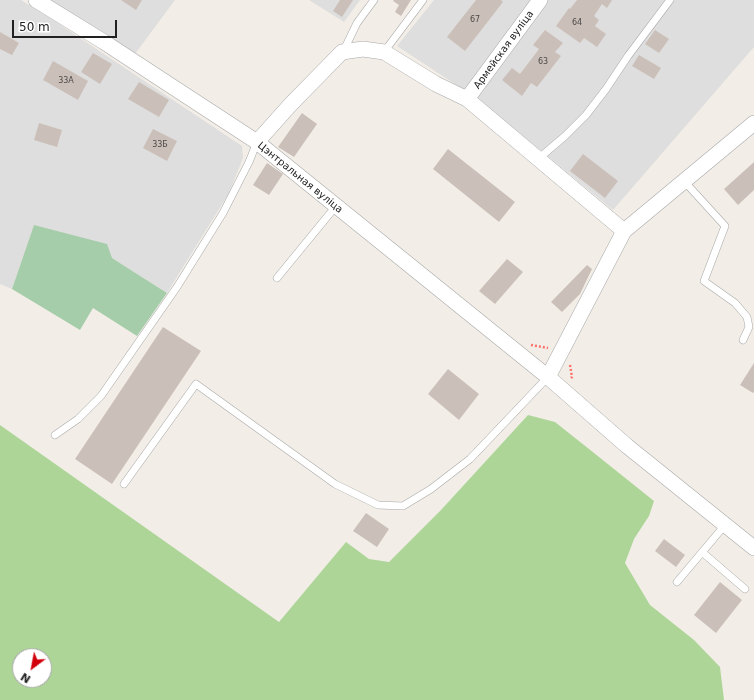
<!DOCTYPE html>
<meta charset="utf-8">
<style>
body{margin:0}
#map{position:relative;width:754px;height:700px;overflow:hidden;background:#f2eee7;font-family:"DejaVu Sans",sans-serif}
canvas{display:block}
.north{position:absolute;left:12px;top:648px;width:40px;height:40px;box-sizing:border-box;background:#fff;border:1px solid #a6a6a6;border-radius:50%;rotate:212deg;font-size:11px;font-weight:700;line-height:16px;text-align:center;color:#212121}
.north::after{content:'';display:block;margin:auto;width:14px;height:18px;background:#d2000b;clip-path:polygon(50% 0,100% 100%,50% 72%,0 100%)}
.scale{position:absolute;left:12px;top:20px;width:105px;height:18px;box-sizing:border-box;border:2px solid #212121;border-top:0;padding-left:5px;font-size:12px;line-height:14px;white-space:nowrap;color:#212121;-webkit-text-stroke:3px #fff;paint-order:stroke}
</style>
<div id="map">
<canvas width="754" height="700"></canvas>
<div class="north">N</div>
<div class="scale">50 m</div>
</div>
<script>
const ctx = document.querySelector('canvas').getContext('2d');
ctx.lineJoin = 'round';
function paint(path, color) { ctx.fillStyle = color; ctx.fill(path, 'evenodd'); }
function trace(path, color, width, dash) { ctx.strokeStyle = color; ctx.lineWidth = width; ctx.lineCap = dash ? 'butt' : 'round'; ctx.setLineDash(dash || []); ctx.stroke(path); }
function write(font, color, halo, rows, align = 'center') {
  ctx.font = font + ' "DejaVu Sans",sans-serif'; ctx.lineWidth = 3; ctx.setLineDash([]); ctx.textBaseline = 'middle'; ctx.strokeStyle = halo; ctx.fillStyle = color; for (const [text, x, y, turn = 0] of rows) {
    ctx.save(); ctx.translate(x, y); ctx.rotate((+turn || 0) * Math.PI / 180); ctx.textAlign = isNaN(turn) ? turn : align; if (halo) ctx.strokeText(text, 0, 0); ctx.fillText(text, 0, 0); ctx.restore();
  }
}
paint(new Path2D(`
 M0,0h21l32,20 189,126 1,12 -14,35 -62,100 -55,-35 -78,-32 -22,63 -12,-5z
 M48,0h127l-40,54z
 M309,0h51l-16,22z
 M434,0h320v47l-141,163 -131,-108 -85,-56z`), '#dfdede');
paint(new Path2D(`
 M528,415l27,7 34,27 65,52 -5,15 -15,23 -9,24 25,42 44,35 26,27 4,33h-724v-275l279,197 67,-80 23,17 20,3 52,-52zM20,656h24v24h-24z`), '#add598');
paint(new Path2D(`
 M34,225l73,19 5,14 55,35 -30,43 -44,-28 -13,22 -68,-41z`), '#a6cdaa');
paint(new Path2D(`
 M121,0h21l-6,10z
 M340,0h13l-11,17 -9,-6z
 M394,0h17l-10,16 -6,-4 4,-7 -6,-4z
 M476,0h25l2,2 -38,49 -18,-14z
 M577,0h35l-5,8 -5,-4 -8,12 5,4 -4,6 11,8 -9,13 -13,-9 -4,5 -24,-17 13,-18 1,1z
 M545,30l18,13 -8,9 6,4 -24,31 -6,-4 -9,13 -20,-16 10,-12 8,6 19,-25 -6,-4z
 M655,30l14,9 -10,14 -14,-9z
 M0,32l19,11 -7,12 -12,-6z
 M93,53l19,11 -12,20 -19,-12z
 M639,55l22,13 -7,11 -22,-13z
 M53,61l35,20 -10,19 -35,-20z
 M139,82l30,18 -10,17 -31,-18z
 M302,113l15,11 -23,33 -16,-10z
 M39,123l23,7 -5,17 -23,-7z
 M153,129l24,12 -10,20 -24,-13z
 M448,149l67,53 -16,20 -66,-53z
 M583,154l35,27 -13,17 -35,-27z
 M754,162v28l-16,15 -14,-16z
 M267,163l16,11 -14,21 -16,-10z
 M507,259l16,13 -28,32 -16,-13z
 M587,265l5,4 -12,25 -18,18 -11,-10z
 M163,327l38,24 -89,133 -37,-25z
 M754,363v29l-1,1 -13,-8z
 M448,369l31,25 -20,26 -31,-26z
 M366,513l23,16 -12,18 -24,-16z
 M664,539l21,16 -9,12 -21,-16z
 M720,582l22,18 -26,33 -22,-18z`), '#cbc0b9');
const lane = new Path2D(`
 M343,52l14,-29 17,-23
 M384,52l39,-52
 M538,159l27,-23 21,-21 20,-26 22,-33 42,-56
 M684,181l41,45 -21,55 31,22 12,14 2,10 -6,13
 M277,278l59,-72
 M55,435l23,-16 23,-23 76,-109 46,-74 26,-51 8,-20
 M124,484l72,-100 139,100 43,21 25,1 28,-17 39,-30 78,-82
 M702,552l43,37
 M677,582l48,-57`);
const street = new Path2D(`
 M36,0l68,42 153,100 291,235 79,69 127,102
 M467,99l73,-99
 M257,142l34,-38 51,-52 21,-3 21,3 52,32 31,15 157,132
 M548,377l76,-146 130,-108`);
trace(lane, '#a8a8a8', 8);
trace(street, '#a8a8a8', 16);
trace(new Path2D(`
 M531,345l17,3
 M570,365l2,12 -1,1`), '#ff726b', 2.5, [2, 2]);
trace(lane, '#fff', 7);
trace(street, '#fff', 15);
write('8px', '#4c4947', null, [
 ["67",475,20],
 ["64",577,23],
 ["63",543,62],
 ["33А",66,81],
 ["33Б",160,145]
]);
write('10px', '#212121', '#fff', [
 ["Армейская вуліца",504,50,-54],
 ["Цэнтральная вуліца",300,178,39]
]);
</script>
